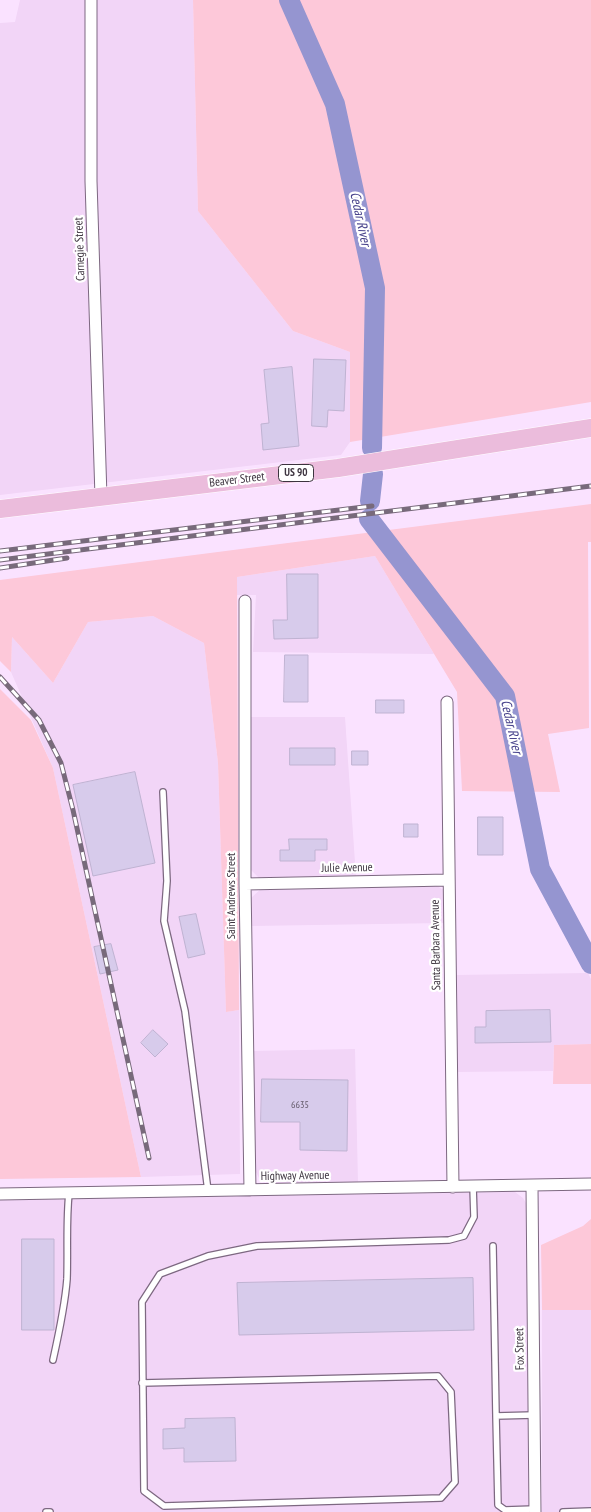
<!DOCTYPE html>
<style>
body{margin:0}
canvas{display:block;background:#fae2ff}
</style>
<canvas width="591" height="1512"></canvas>
<script>
const ctx = document.querySelector('canvas').getContext('2d');
ctx.lineJoin = 'round';
function paint(path, color) { ctx.fillStyle = color; ctx.fill(path, 'evenodd'); }
function trace(path, color, width, dash) { ctx.strokeStyle = color; ctx.lineWidth = width; ctx.lineCap = dash ? 'butt' : 'round'; ctx.setLineDash(dash || []); ctx.stroke(path); }
function write(font, color, halo, rows, align = 'center') {
  ctx.font = font + ' "PT Sans Narrow",sans-serif'; ctx.lineWidth = 4.5; ctx.setLineDash([]); ctx.textBaseline = 'middle'; ctx.strokeStyle = halo; ctx.fillStyle = color; for (const [text, x, y, turn = 0] of rows) {
    ctx.save(); ctx.translate(x, y); ctx.rotate((+turn || 0) * Math.PI / 180); ctx.textAlign = isNaN(turn) ? turn : align; if (halo) ctx.strokeText(text, 0, 0); ctx.fillText(text, 0, 0); ctx.restore();
  }
}
paint(new Path2D(`
 M20,0h173l5,211 95,120 57,21v90l-9,13 -341,40v-472l15,-1z
 M375,556l59,98 -181,-2 3,-57h-19v-18z
 M153,616l51,27 14,120 8,249 13,-2 1,164 -99,3 -88,-409 -42,-96 1,-35 41,46 35,-61z
 M251,717h94l11,160 -97,1 -8,-8z
 M435,885l9,5v33l-193,3v-28l11,-10z
 M588,973l3,6v65l-37,1 -1,26 -97,1 -1,-97z
 M355,1049l3,134 -88,2 -11,-7 -4,-8 -3,-119z
 M515,1192l8,6 4,7 2,307h-529v-312z
 M542,1310h49v202h-49z`), '#f2d5f7');
paint(new Path2D(`
 M193,0h398v402l-241,40v-90l-57,-21 -95,-120z
 M591,504v38h-3l1,186 -41,6 12,58 -98,-1 -5,-99 -82,-136 -138,21 2,433 -13,2 -8,-249 -14,-120 -51,-27 -65,6 -35,61 -41,-46 -1,35 -11,-11v-81z
 M0,689l31,31 22,48 88,409 -141,2z
 M591,1044v40h-38l1,-39z
 M591,1219v91h-49l-1,-65 42,-19z`), '#fdc8d9');
trace(new Path2D(`
 M289,0l46,104 40,184 -3,160
 M370,501l3,-27
 M369,519l136,177 35,173 51,95`), '#9595d0', 20);
const building = new Path2D(`
 M314,359l32,1 -2,51 -16,-1 -1,17 -15,-1z
 M292,367l7,79 -36,4 -2,-26 8,-1 -5,-53z
 M287,574h31v64l-44,1 -1,-19h14z
 M285,655h23v47h-24z
 M376,700h28v13h-28z
 M290,748h45v17h-45z
 M352,751h16v14h-16z
 M135,772l20,91 -62,13 -20,-91z
 M478,817h25v38h-25z
 M404,824h14v13h-14z
 M289,839h38v11h-12v11h-35v-11h9z
 M196,914l9,40 -17,4 -9,-41z
 M111,944l7,26 -18,4 -6,-27z
 M550,1010l1,32 -76,1v-16h11v-16z
 M153,1030l15,14 -13,13 -14,-14z
 M262,1079l86,1 -1,71 -47,-1v-28h-39z
 M22,1239h32v91h-32z
 M473,1278l1,52 -235,5 -2,-52z
 M235,1418l1,43 -52,1v-14l-21,1v-20l22,-1v-9z`);
paint(building, '#d7cbeb');
trace(building, '#bfb3d2', 1);
const lane = new Path2D(`
 M163,792l4,89 -3,40 21,90 23,180
 M493,1246l3,170 38,-1
 M53,1360c6,-27 12,-54 14,-81 1,-29 -1,-57 2,-86
 M142,1383l296,-7 13,16 4,90 -14,16 -277,8 -20,-15 -2,-189 18,-28 48,-18 49,-10 192,-6 15,-4 10,-19 -1,-31
 M496,1416l2,89 7,5 30,-1
 M46,1512h4
 M563,1512l28,-1`);
const street = new Path2D(`
 M91,0v181l10,316
 M245,601v283l5,306
 M447,702l6,485
 M245,884l203,-4
 M532,1186l3,326
 M0,1194l591,-10`);
const primary = new Path2D(`
 M0,509l338,-41 253,-40`);
trace(lane, '#7d6881', 8);
trace(street, '#7d6881', 13);
trace(primary, '#fff', 19);
trace(lane, '#fff', 5.5);
trace(street, '#fff', 11);
trace(primary, '#ebbcdc', 18);
const rail = new Path2D(`
 M0,551l372,-45
 M0,560l591,-74
 M0,568l67,-10
 M0,677l39,43 22,43 12,47 76,348`);
trace(rail, '#786a7b', 5);
trace(rail, '#fff', 3, [9]);
write('10px', '#645a6a', null, [
 ["6635",300,1105]
]);
for (const [x, y, w] of [
 [296,473,35]
]) { const box = new Path2D(); box.roundRect(x - w / 2, y - 8.5, w, 17, 4); ctx.fillStyle = '#fff'; ctx.fill(box); trace(box, '#3d343f', 1); }
write('bold 11px', '#3d343f', null, [
 ["US 90",296,473]
]);
write('12px', '#3d343f', '#fff', [
 ["Carnegie Street",80,249,-92],
 ["Beaver Street",237,480,-7],
 ["Julie Avenue",347,868,-1],
 ["Saint Andrews Street",232,896,-90],
 ["Santa Barbara Avenue",436,945,-91],
 ["Highway Avenue",295,1176,-1],
 ["Fox Street",520,1349,-91]
]);
write('italic 14px', '#49448c', '#fff', [
 ["Cedar River",360,219,78],
 ["Cedar River",511,727,77]
]);
</script>
